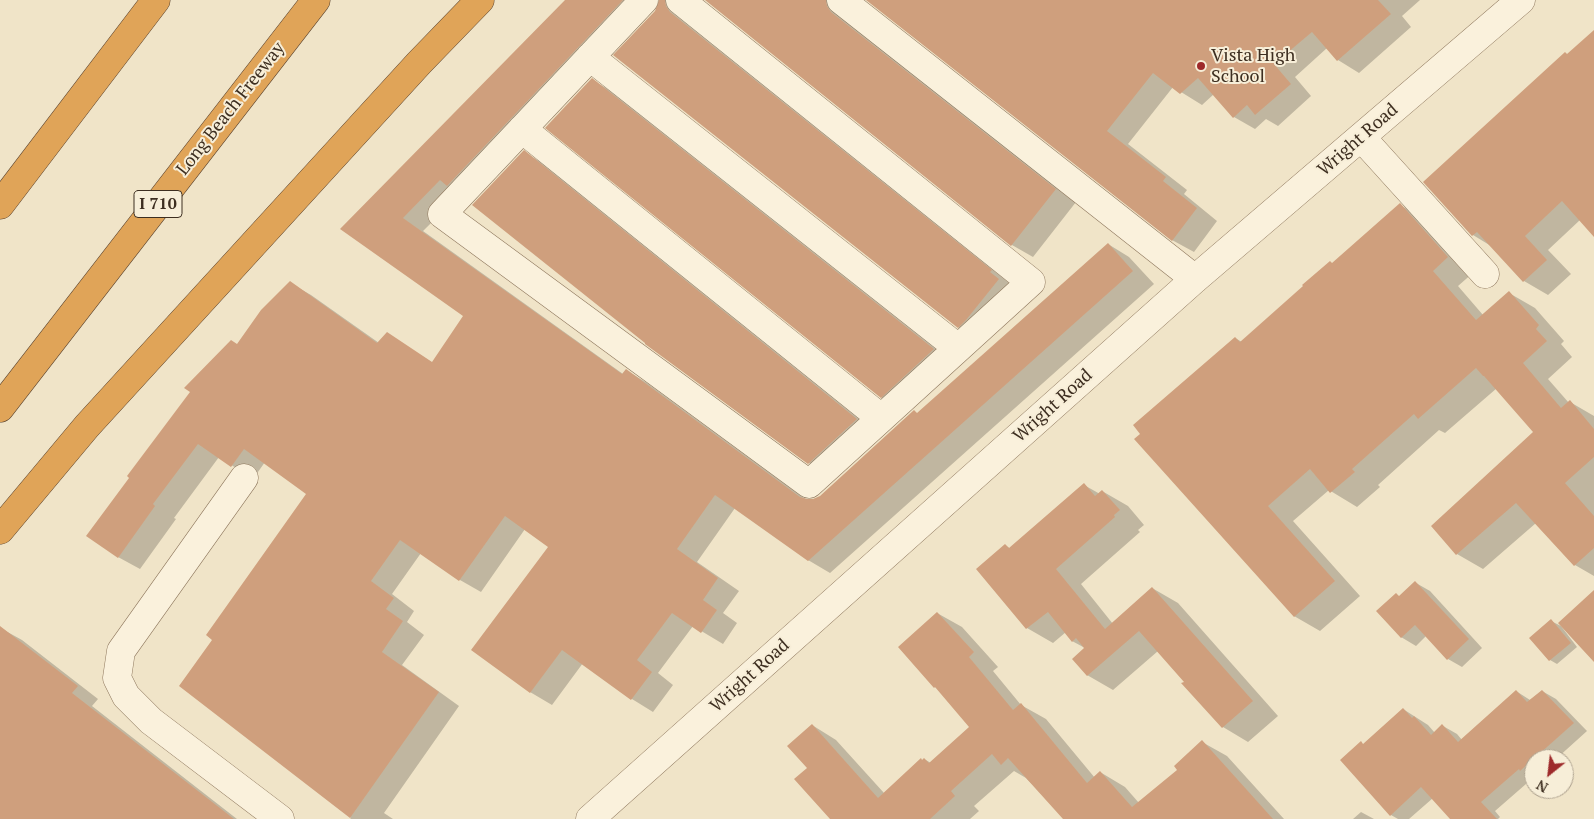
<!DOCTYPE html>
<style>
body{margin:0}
#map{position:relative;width:1594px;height:819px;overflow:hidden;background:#f0e4c8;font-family:"PT Serif",serif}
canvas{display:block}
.north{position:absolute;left:1524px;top:749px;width:50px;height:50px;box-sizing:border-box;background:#f7eed8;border:1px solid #ada18e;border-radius:50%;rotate:209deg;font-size:14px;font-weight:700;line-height:20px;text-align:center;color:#3d2e20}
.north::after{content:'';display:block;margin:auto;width:18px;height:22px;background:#9e2a2b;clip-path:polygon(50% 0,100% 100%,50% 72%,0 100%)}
</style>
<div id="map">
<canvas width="1594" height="819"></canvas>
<div class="north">N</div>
</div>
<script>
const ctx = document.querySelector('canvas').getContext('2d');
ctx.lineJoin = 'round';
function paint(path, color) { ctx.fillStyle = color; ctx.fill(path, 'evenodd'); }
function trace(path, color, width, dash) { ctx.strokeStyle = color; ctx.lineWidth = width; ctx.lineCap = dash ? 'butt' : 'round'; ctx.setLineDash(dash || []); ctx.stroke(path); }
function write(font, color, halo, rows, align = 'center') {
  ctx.font = font + ' "PT Serif",serif'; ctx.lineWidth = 4; ctx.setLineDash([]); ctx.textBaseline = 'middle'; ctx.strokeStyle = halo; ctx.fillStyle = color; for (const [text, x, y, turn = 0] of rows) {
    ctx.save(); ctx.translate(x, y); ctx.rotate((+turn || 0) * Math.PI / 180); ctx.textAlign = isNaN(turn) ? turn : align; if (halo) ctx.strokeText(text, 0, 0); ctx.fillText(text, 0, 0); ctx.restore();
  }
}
paint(new Path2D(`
 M567,0h89l-233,231 200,143 3,-4 21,13 161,118 5,-1 7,-3 98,-83 190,-170 21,13 25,27 -324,289 -22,-13 -73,-52 -38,54 42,29 -16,22 14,10 -14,21 -30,-18 -35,47 15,12 -20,27 -21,-13 -49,-36 -31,42 -22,-13 -57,-42 77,-103 -25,-18 -44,63 -21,-12 -39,-27 -29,41 22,17 -7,11 17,13 -22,30 57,41 -75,107 9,6h-43l1,-1 -170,-132 33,-47 94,-145 -43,-32 -12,17 -34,-22 -45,61 2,1 -36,50 -22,-12 120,-212 52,-62 21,12 68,48 8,-9 46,29 32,-47 -123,-87z
 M660,0h32l320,283 -32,56 -22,-12 -302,-316z
 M707,0h147l222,202 -43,55 -21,-12z
 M868,0h552l-18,16 9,11 -52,46 -21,-13 -11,-12 -32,29 16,19 -33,30 -12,-7 -11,10 -21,-12 -20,-23 -12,11 -29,-18 -45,57 59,46 -3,4 33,27 -23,31 -22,-12z
 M1594,31v204l-14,-15 -32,30 23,24 -23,21 -24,-14 -33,-35 -18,-11 -48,-53z
 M592,80l21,12 341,270 -52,47 -21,-12z
 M524,152l20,12 333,267 -48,44 -20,-12z
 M1400,205l26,15 48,52 -16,14 25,29 26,-22 26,15 29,33 -3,3 11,13 -24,22 21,24 1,-1 24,14v160l-19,-11 -39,-42 -53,46 -26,-15 -25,-28 103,-94 -38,-44 -52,45 -6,-3 -61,55 2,2 -23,20 -28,-17 -36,31 67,75 -40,35 -26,-15 -158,-177 99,-101 7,4z
 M1084,485l16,9 2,-3 26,15 16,19 -6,5 2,2 -59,52 32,40 39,-36 26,15 100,113 -30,26 -25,-15 -40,-43 3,-2 -28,-31 -45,39 -26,-15 -2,-27 -13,-7 -6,-9 -13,11 -26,-15 -49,-59 28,-23 5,3z
 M1416,583l14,8 52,57 -20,19 -14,-8 -22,-23 -10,10 -15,-9 -2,-40z
 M937,613l25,14 36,40 -5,4 28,34 25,14 49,59 5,-6 25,15 14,16 40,-33 23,-28 25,14 57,63h-219l-39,-41 -12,-7 -40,35 5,5 -9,8h-138l-24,-51 4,-43 24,15 48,53 40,-34 7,4 40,-36 -32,-38 -4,-2z
 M1551,621l10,5 16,21 -20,17 -7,-4 -19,-22z
 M2,629l20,11 76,59 -6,7 145,113h-237v-189z
 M1516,691l14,9 12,-9 14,8 31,32 -31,28h-22v18l-39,34 5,6 -2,2h-46l-19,-21 -24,21h-11l-7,-4 -26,-70 38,-36 25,16 7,8 8,-7 14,8 5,6z
 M1361,812l13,7h-21z`), '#0003');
paint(new Path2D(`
 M565,0h58l-176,186 -7,-6 -37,38 219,156 4,-5 174,128 7,2h6l7,-3 94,-86 3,3 191,-170 25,28 -325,290 -93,-66 -38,54 41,29 -15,22 14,10 -16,23 -29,-20 -35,47 15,12 -21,28 -69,-50 -32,43 -59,-43 77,-103 -43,-31 -46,65 -59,-41 -29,41 23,17 -8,11 17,12 -21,31 57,40 -89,126 -171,-132 33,-46 -6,-5 100,-141 -62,-45 -13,18 -33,-23 -45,60 2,2 -37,52 -32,-22 43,-58 -2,-2 63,-84 -6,-4 47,-48 6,4 24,-34 29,-29 87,62 10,-11 45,30 31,-46 -123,-87z
 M659,0h6l1,6 4,6 322,258 -2,2 9,7 -33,41 -8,8 -345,-273 42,-44z
 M705,0h121l1,6 4,6 225,177 -45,57z
 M866,0h512l13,14 -54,47 -25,-29 -38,32 17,20 -36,31 -8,-10 -14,13 -35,-40 -18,16 -27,-21 -46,58 59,46 -3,4 34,27 -25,33z
 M1594,30v207l-32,-36 -37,35 22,24 -24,22 -46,-50 -5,4 -49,-54 142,-130 2,2z
 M592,78l342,271 -53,49 -336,-270z
 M524,150l333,269 -49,45 -163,-120v-1l-173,-138z
 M1400,203l48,54 -15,14 43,49 33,-29 30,34 -3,4 11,12 -24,22 38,45 9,-8 24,29v28l-29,26 29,33v32l-20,18 -58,-63 -60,52 -25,-29 102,-94 -49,-56h-1l-7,-8 -58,51 -4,-5 -62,55 3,3 -25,21 -20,-24 -42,37 67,75 -41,36 -160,-178 6,-5 -7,-9 102,-88 5,5 63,-56 -1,-1 28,-24 2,2z
 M1084,483l11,13 7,-6 18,20 -6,5 1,2 -59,52 49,60 47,-42 101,114 -31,27 -41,-45 3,-1 -45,-51 -52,45 -15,-17 12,-11 -8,-10 -4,4 -24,-30 -22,17 -50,-60 29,-25 4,4z
 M1415,581l54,58 -22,21 -32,-35 -14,13 -25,-27 20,-18 3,3z
 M1594,590v72l-36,-39z
 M937,612l37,40 -5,5 44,53 8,-7 66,80 13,-12 32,36 45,-37 -3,-4 28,-26 71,79h-210l-55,-61 -7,7 -9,-11 -41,37 4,5 -25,23h-100l-36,-40 13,-11 -20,-22 25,-22 66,74 43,-40 1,2 2,-2 5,5 40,-36 -34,-40 -1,1 -36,-41z
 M1551,619l20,24 -22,18 -20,-23z
 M0,626l78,60 -6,7 162,126h-234z
 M1516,690l11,12 15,-12 32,33 -54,48 -1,-2 -38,33 16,17h-47l-29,-32 -31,29 -50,-56 21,-19 2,3 40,-36 9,10 2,-2 17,19 11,-11 16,18z`), '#cf9f7d');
const minor = new Path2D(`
 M644,0l-202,214 367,270 222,-202 -351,-282
 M841,0l354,279
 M590,57l368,291
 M522,129l359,289
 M1361,137l124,137
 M244,478l-123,173 -4,27 9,18 25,25 129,98
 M590,819l605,-540 326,-279`);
const highway = new Path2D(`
 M0,205l156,-205
 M0,408l316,-408
 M0,530l87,-104 332,-363 61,-63`);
trace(minor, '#8d765c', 29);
trace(highway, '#5b4430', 29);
trace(minor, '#faf1dc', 28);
trace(highway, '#e0a458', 28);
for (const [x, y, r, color] of [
 [1201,66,5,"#9e2a2b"]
]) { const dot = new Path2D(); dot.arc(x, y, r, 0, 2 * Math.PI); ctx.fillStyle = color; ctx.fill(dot); trace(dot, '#f7eed8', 2); }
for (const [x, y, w] of [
 [158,204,48]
]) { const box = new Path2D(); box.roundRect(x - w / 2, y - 13.5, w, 27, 4); ctx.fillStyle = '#f7eed8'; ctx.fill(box); trace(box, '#3d2e20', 1); }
write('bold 16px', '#3d2e20', null, [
 ["I 710",158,204]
]);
write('18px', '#3d2e20', '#f7eed8', [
 ["Vista High",1211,56],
 ["School",1211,77]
], 'left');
write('18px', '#3d2e20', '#f7eed8', [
 ["Long Beach Freeway",231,109,-52],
 ["Wright Road",1358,140,-41],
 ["Wright Road",1053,406,-42],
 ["Wright Road",750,676,-42]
]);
</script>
